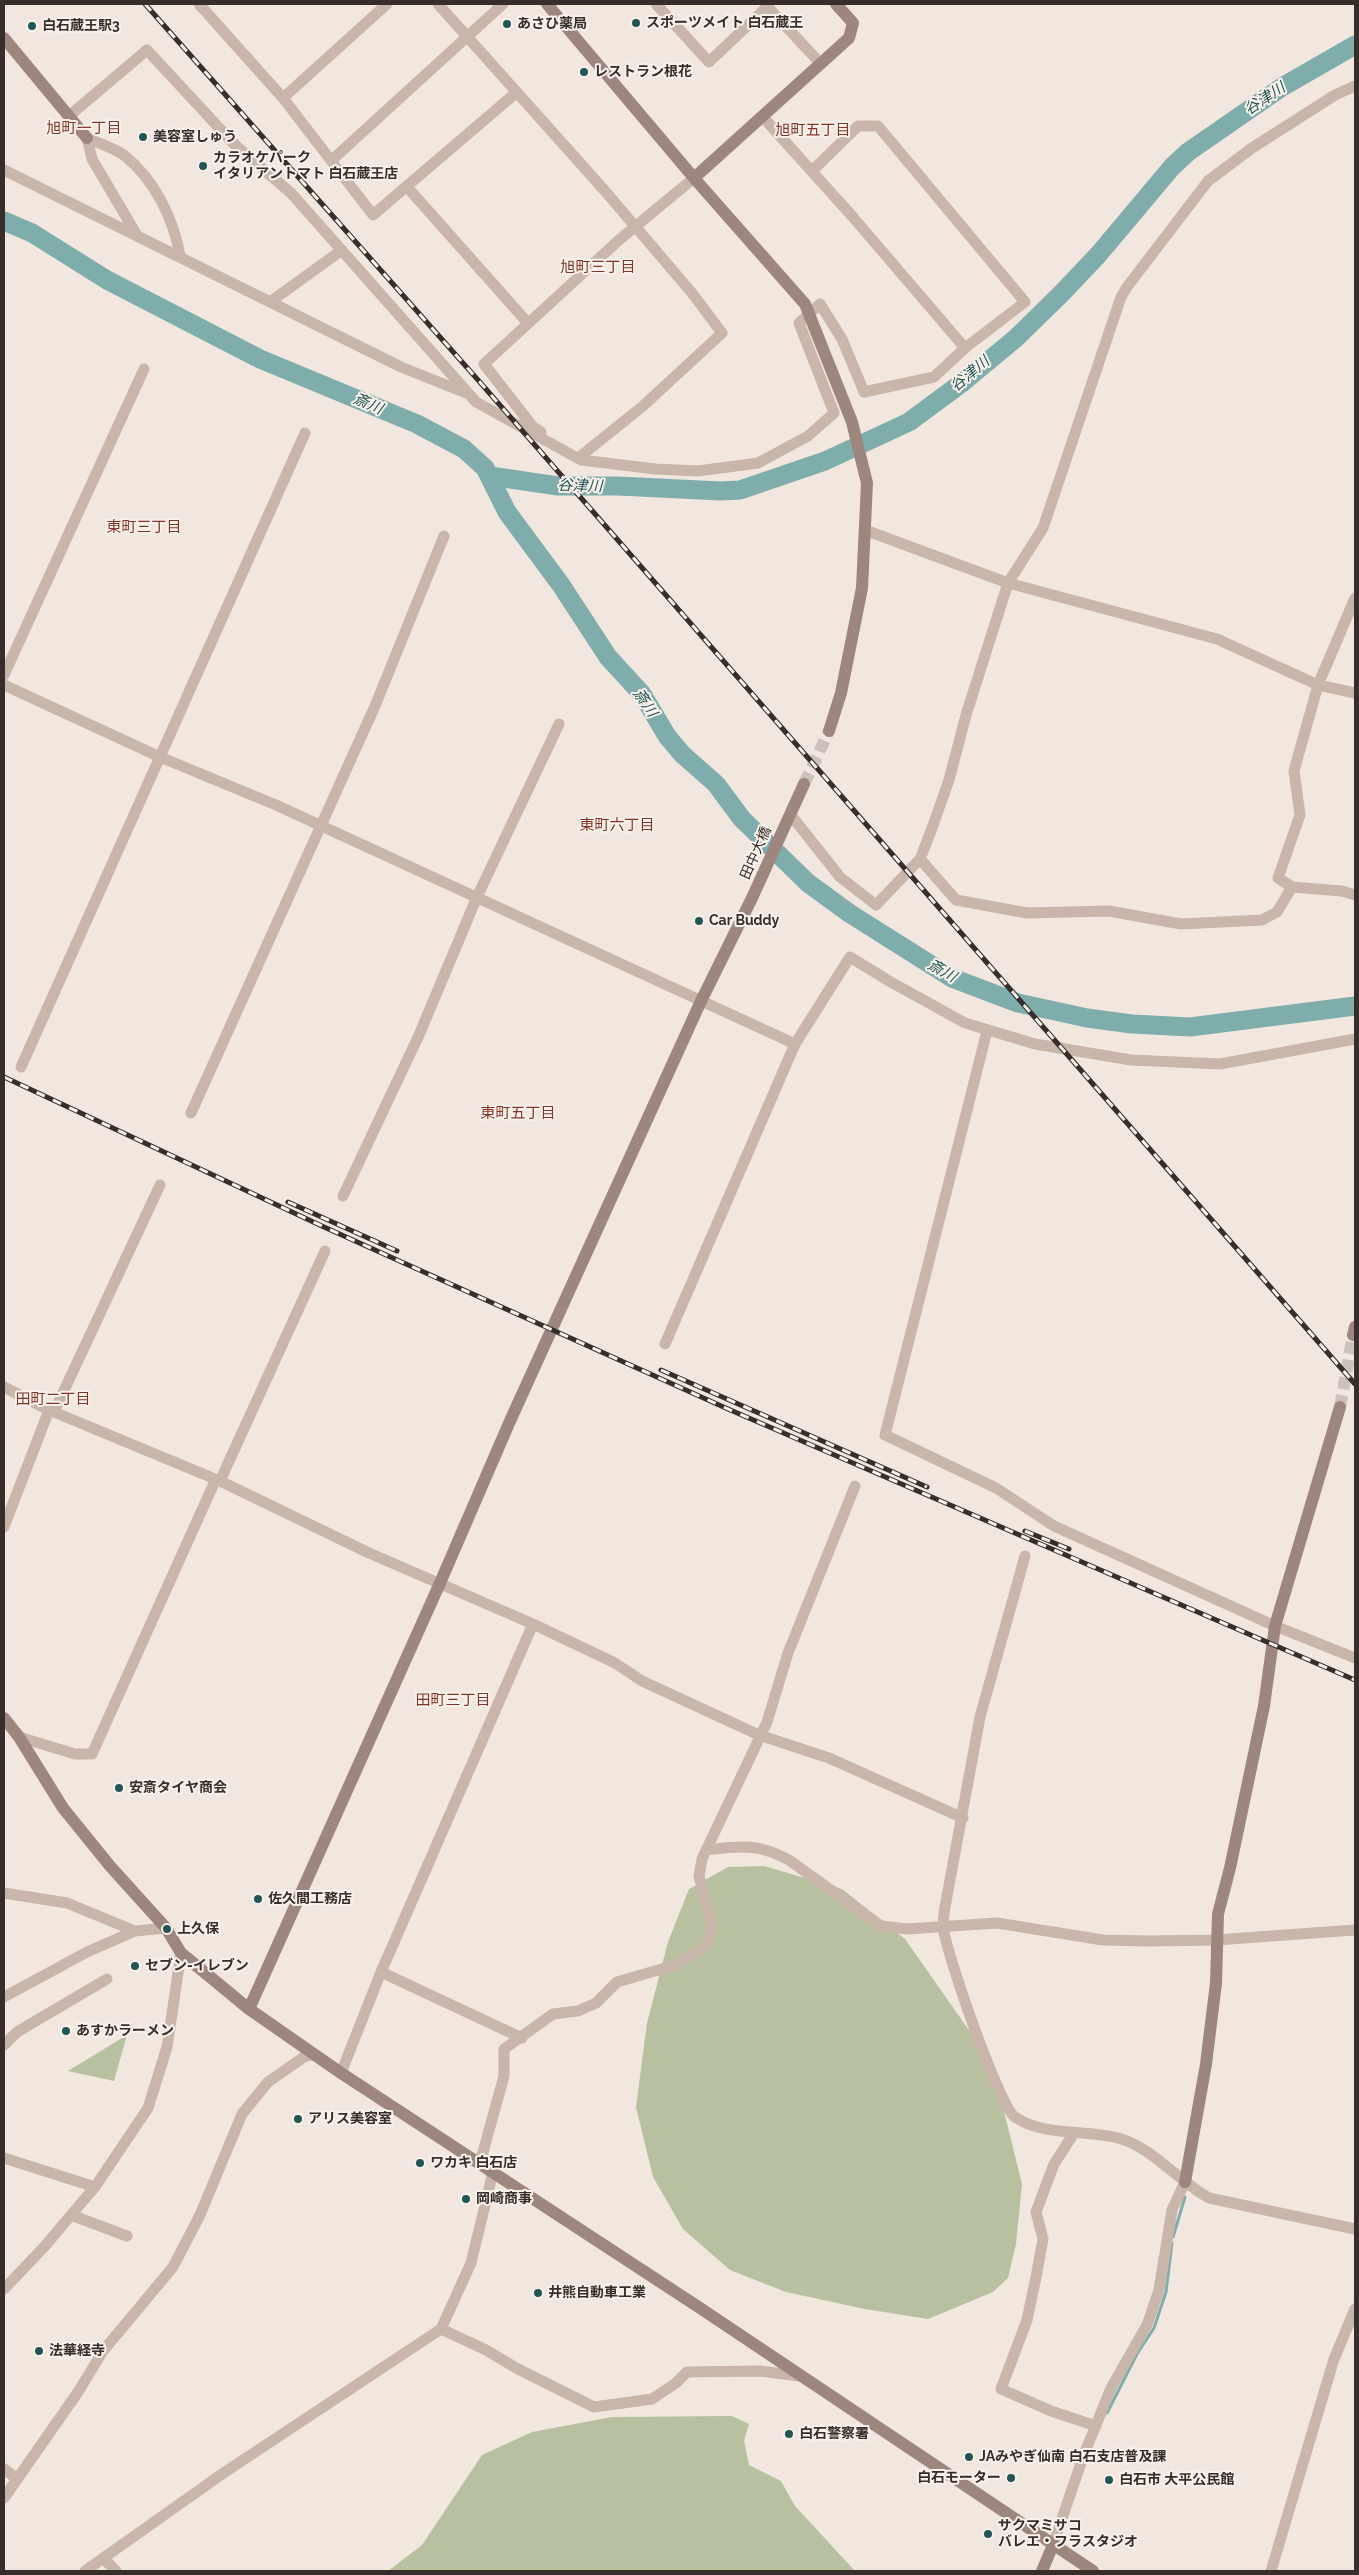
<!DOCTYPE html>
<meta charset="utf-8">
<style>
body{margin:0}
#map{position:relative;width:1359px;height:2575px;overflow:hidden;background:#f1e7df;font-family:Raleway,sans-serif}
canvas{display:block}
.frame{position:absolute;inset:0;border:5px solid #372d2a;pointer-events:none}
</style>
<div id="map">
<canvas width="1359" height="2575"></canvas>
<div class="frame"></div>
</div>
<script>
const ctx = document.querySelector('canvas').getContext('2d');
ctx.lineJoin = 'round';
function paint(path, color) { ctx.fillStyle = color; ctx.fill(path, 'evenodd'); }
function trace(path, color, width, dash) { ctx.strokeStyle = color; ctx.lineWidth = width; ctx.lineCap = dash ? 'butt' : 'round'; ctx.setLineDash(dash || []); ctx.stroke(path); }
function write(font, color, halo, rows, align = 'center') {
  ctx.font = font + ' Raleway,"Noto Sans JP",sans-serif'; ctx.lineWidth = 4; ctx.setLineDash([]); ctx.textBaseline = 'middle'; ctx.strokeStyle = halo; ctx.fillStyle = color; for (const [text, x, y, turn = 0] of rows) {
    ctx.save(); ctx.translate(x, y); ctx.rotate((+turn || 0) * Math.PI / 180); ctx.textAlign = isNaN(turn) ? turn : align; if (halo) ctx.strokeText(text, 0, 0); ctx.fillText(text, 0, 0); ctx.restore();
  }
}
paint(new Path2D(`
 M764,1866l78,23 63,50 87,124 30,121 -6,60 -8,34 -15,14 -65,27 -63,-10 -79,-17 -56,-22 -47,-41 -30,-52 -17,-70 11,-84 21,-81 21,-53 39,-22z
 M127,2035l-13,46 -46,-10z
 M732,2416l17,8 -5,17 5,24 32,16 14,25 60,65h-467l34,-26 60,-90 50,-23 80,-15z`), '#b7c09f');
trace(new Path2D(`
 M1173,2237l12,-40
 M1107,2413l30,-59 17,-26 12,-36 6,-49`), '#7fadab', 3);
trace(new Path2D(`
 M4,221l28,12 75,47 153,79 157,65 47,25 21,19 22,44 54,73 47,72 34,37 25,42 15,18 34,30 26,35 66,64 41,30 103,65 66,25 69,15 45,6 58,3 165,-21
 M490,476l68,10h60l103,5 19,-1 85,-29 84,-39 54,-40 53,-44 46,-45 36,-38 74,-88 16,-15 94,-65 73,-42`), '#7fadab', 19);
trace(new Path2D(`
 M804,784l25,-53
 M1340,1407l13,-72`), '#ccc2bb', 12, [12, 6]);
trace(new Path2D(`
 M199,4l84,94 90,117 144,-123
 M438,4l167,187 87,102 30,40 -79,73 -61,49 -1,5
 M656,4l53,58 58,-55
 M765,4l56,60
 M283,98l104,-94
 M69,116l78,-66 88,95 56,48 185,209 105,58 74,9 43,2 60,-8 50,-27 26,-23 -35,-90 21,-19 22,35 22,53 70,-15 31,-29 60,-46 -147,-176h-20l-46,45
 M762,116l90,100 113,132
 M87,138c12,6 28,10 38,18 30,24 49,64 55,100
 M87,138l5,21 46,78
 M332,160l171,-156
 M4,170l397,197 65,26
 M408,188l119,134
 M270,302l72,-52
 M541,432l-8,-5 -49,-63 135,-124 75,-62
 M865,530l143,53 209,56 101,46 37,8
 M1355,598l-37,87 -24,86 6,44 -22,63 14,9 50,4 13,4
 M4,675l140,-306
 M4,685l156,72 116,48 519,239
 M790,814l50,63 36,28 44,-46 11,-28 18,-51 17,-65 42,-132 35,-55 78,-231 6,-10 81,-106 44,-33 83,-53 20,-9
 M920,859l36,41 71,13 82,-2 72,13 81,-4 15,-8 15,-25
 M987,1031l-102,404 111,53 58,38 221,100 80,32
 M21,1067l284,-634
 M191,1113l184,-407 69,-170
 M343,1196l76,-161 58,-138 82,-173
 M665,1344l130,-300 55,-87 39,24 76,42 70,21 96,16 89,4 135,-25
 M4,1387l45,23 171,71 149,72 164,71 82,39 27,18 117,54 70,23 134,60
 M54,1412l106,-227
 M220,1481l105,-230
 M4,1527l45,-117
 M1025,1556l-45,161 -35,190c-1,7 -2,13 -2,19 2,24 56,180 72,191 29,20 70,12 103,21 33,8 61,44 91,60l146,31
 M19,1737l56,17h17l123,-273
 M706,1850c35,-4 51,-7 83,10l92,66 26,3 90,-6 106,17 46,1 67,-1 139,-10
 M4,1893l63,10 68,28
 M381,1972l141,66
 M4,1997l83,-45 48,-21 31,-3
 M4,2045l13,-13 90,-53
 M341,2073l40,-101 152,-348
 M1074,2133l-20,31 -18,48 7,27 -7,38 -9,43 -26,69 50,22 45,15
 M4,2158l91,29
 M480,2163l24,-87v-27l49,-35 25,-3 18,-8 21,-21 55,-16 29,-16 7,-8 4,-16 -13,-50 3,-17 65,-137 21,-69 67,-167
 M127,2236l-56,-21 24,-28 53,-79 19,-61 14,-94
 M4,2289l41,-43 26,-31
 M441,2329l45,21 32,19 76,38 58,-8 24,-16 11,-11 73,-1 39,5
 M4,2469l12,9
 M4,2498l74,-106 25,-41 70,-84 27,-52 42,-101 26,-32 36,-25 10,-3
 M1053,2545l30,-88 28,-69 36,-63 12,-35 13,-80 13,-28
 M104,2559l12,12
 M85,2571l137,-97 219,-145 30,-66 22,-91
 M1271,2571l63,-212 21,-50`), '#c9b6ab', 11);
trace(new Path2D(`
 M547,4l147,174 111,126 47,118 15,61 -5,105 -21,105 -12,38
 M4,38l83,100
 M694,178l155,-140 4,-15 -17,-19
 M1353,1335l2,-8
 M4,1718l15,19 44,71 47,58 56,62 15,25 68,56 92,64 359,235 393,263
 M249,2009l191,-426 70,-162 191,-420 51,-103 52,-114
 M1185,2182l21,-118 10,-81 2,-69 12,-46 34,-162 11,-80 65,-219
 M1042,2571l11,-26`), '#9c867d', 12);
const rail = new Path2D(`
 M145,4l333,376 877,1004
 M4,1077l320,150 404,182 627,271
 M288,1202l109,49
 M661,1370l266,117
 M1025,1531l44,18`);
trace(rail, '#372d2a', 5);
trace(rail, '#f9f1eb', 3, [9]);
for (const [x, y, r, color] of [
 [636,23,5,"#225655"],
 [507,24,5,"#225655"],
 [32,26,5,"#225655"],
 [584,72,5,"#225655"],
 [143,137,5,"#225655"],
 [203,166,5,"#225655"],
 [699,921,5,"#225655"],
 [119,1788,5,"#225655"],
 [258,1899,5,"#225655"],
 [167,1929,5,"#225655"],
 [135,1966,5,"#225655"],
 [66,2031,5,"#225655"],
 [298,2119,5,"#225655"],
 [420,2163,5,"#225655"],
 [466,2199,5,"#225655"],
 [538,2293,5,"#225655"],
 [39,2351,5,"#225655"],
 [789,2434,5,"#225655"],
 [969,2457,5,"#225655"],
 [1011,2478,5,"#225655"],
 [1109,2480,5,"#225655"],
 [988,2534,5,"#225655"]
]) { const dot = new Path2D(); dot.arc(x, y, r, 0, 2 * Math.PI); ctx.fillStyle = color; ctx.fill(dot); trace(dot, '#f9f1eb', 2); }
write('bold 14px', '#372d2a', '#f9f1eb', [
 ["スポーツメイト 白石蔵王",646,23],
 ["あさひ薬局",517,24],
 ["白石蔵王駅3",42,26],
 ["レストラン根花",594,72],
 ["美容室しゅう",153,137],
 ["カラオケパーク",213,158],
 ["イタリアントマト 白石蔵王店",213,174],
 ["Car Buddy",709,921],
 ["安斎タイヤ商会",129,1788],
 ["佐久間工務店",268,1899],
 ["上久保",177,1929],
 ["セブン-イレブン",145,1966],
 ["あすかラーメン",76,2031],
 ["アリス美容室",308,2119],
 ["ワカキ 白石店",430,2163],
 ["岡崎商事",476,2199],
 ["井熊自動車工業",548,2293],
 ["法華経寺",49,2351],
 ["白石警察署",799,2434],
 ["JAみやぎ仙南 白石支店普及課",979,2457],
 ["白石モーター",1001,2478,"right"],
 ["白石市 大平公民館",1119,2480],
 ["サクマミサコ",998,2526],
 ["バレエ・フラスタジオ",998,2542]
], 'left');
write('14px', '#372d2a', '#f9f1eb', [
 ["田中大橋",756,853,-66]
]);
write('italic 15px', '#225655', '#f9f1eb', [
 ["谷津川",1265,99,-34],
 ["谷津川",970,374,-40],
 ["斎川",368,404,23],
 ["谷津川",580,486,2],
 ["斎川",645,703,56],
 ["斎川",942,971,29]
]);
write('15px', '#813628', '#f9f1eb', [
 ["旭町一丁目",84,128],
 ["旭町五丁目",813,130],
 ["旭町三丁目",598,267],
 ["東町三丁目",144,527],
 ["東町六丁目",617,825],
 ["東町五丁目",518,1113],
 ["田町二丁目",53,1399],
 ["田町三丁目",453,1700]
]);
</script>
